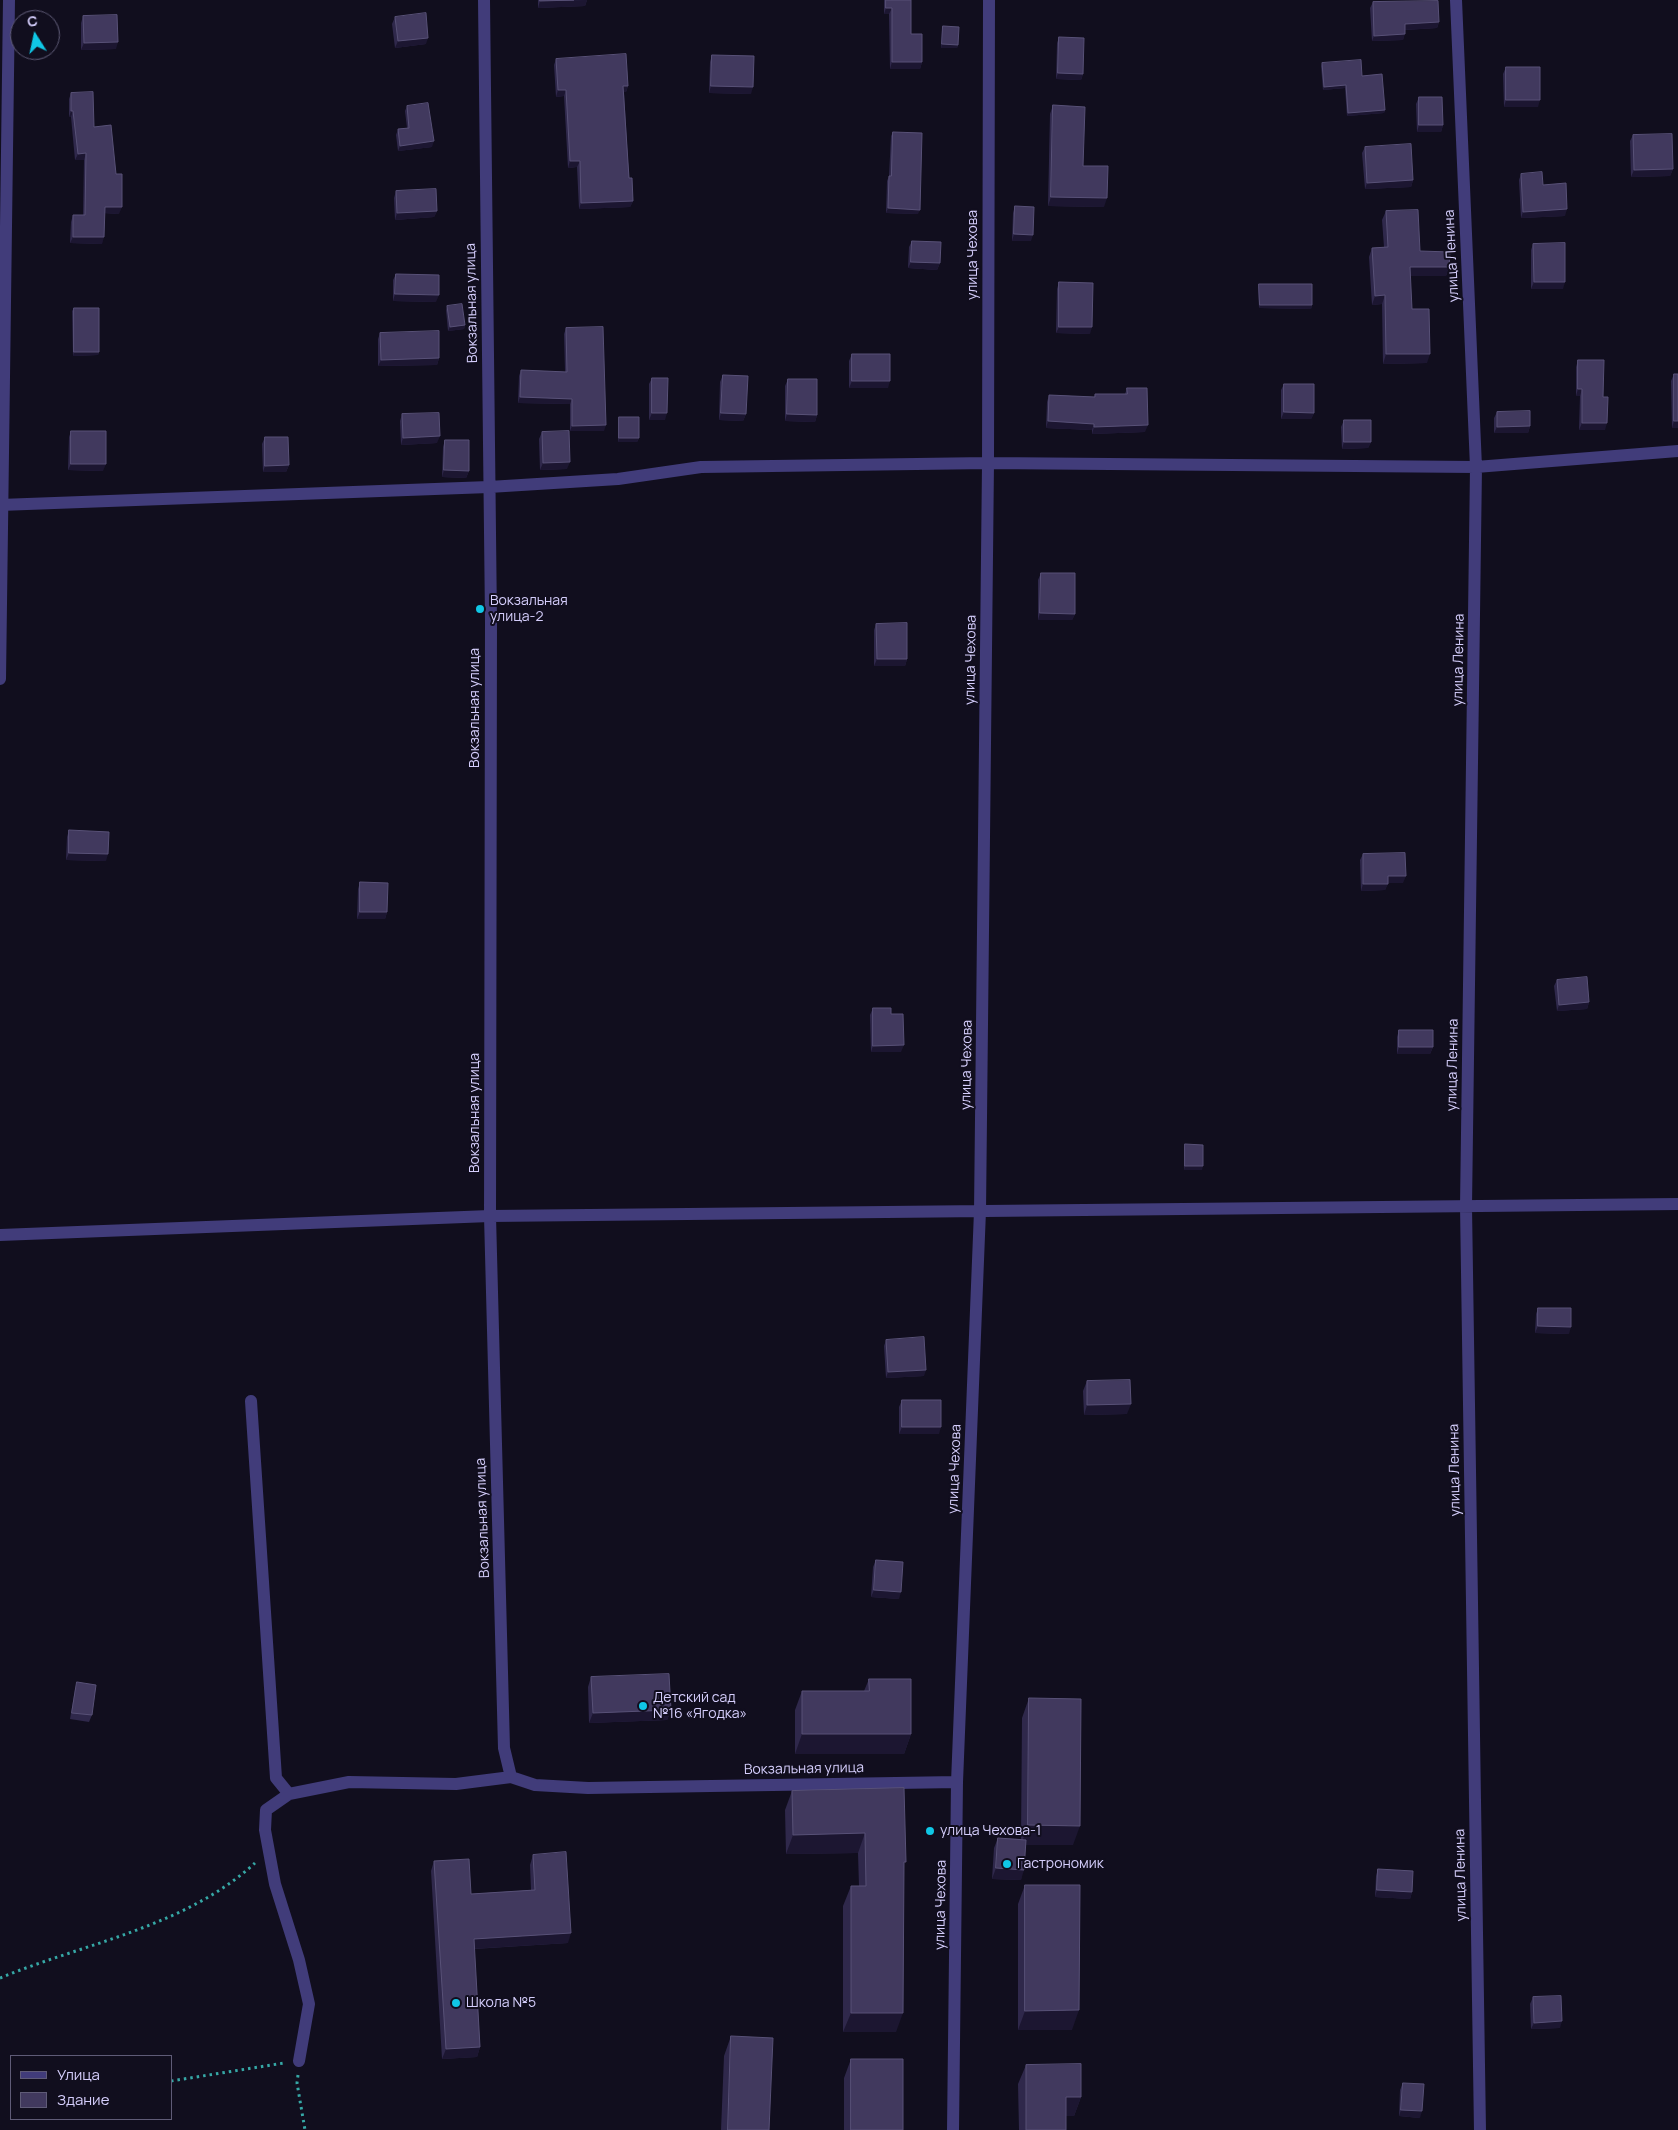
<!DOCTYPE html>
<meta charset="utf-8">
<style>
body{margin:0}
#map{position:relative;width:1678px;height:2130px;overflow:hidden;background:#110e1e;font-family:Manrope,sans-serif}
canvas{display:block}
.legend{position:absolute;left:10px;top:2055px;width:162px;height:65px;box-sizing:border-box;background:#110e1e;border:1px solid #5f5b77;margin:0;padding:6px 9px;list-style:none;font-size:15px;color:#d5cefc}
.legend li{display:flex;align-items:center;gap:10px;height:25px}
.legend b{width:25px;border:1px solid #5f5b77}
.north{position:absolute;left:10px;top:10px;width:50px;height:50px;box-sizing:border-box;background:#110e1e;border:1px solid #5f5b77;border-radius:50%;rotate:350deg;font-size:14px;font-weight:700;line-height:20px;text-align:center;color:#d5cefc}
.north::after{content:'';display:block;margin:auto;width:18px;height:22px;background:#10c7e6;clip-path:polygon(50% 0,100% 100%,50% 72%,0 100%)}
</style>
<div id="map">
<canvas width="1678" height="2130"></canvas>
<ul class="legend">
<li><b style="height:6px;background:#413c7a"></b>Улица</li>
<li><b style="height:14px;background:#41395e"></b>Здание</li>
</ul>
<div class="north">С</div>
</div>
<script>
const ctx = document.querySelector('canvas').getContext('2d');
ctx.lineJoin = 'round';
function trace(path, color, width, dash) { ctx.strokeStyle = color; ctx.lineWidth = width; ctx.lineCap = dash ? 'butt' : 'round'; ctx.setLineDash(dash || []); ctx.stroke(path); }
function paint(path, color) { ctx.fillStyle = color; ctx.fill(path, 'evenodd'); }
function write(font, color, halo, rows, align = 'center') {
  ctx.font = font + ' Manrope,sans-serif'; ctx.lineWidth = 4; ctx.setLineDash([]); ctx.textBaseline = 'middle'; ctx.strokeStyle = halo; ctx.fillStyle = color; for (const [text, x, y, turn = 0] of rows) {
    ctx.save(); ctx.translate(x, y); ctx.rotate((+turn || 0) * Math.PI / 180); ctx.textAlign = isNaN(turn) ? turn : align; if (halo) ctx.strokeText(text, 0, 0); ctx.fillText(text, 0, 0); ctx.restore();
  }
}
trace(new Path2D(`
 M0,1978c85,-35 185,-51 255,-115
 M298,2075l-1,8 8,47
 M171,2081l113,-18`), '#36a8a6', 3, [2.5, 4]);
trace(new Path2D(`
 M484,0l7,620 -1,596 14,532 7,29 24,8 53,3 369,-6
 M1456,0l20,467 -10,739 14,924
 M0,505l489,-18 129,-8 83,-12 287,-4 488,4 202,-16
 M0,679l9,-679
 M0,1235l490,-19 1188,-12
 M251,1401l25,377 13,16
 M299,2061l10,-57 -10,-44 -24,-76 -10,-54 1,-20 23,-16 60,-12 107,2 55,-7
 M953,2130l4,-348 23,-571 8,-748 1,-463`), '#413c7a', 12);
paint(new Path2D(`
 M538,0h49l-2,6 -47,2z
 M884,0h27v34l11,28 -2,7h-30l-1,-55h-5z
 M1373,2l66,20 -2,6 -32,2 -2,10 -31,1 -2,-33z
 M83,16l33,33 -35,1v-27z
 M395,17l31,27 -31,4 -3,-24z
 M943,26l15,19 -1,3h-16l1,-18z
 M1059,37l24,37 -2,6 -25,-1 1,-36z
 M712,55l39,39 -42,-1 1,-31z
 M556,59l72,27 -2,6h-2l5,86 4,23 -3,6 -51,2 -2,-42 -9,1 -4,-72 -8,1 -2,-32z
 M1322,63l63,47 -1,3 -37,3 -2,-28 -22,2 -2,-24z
 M1506,67l32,40h-34l-1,-33z
 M71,93l23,34 25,87 -15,-1 -2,31 -32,-1 1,-21 2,-7h10l1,-55h-9l-4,-43h-2v-18z
 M1419,97l24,28 -2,7h-24l-1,-28z
 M1053,105l30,61 21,41 -56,-1 2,-92z
 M407,106l25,41 -34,4 -2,-16 2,-6 9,-1 -2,-17z
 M893,132l25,82 -32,-1 1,-32 2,-5 2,-40z
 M1633,135l40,34 -3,7 -39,1 -1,-36z
 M1365,147l48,33 -2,7 -46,2 -3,-36z
 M1521,174l22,11 22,31 -44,2 -2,-38z
 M396,191l41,20 -3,6 -39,3 -1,-22z
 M1015,206l16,35h-19l1,-28z
 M1386,211l34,40 29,16 -3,9h-36l2,33 15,54 -44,1 -1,-60 -10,1 -3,-48 3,-9 12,-1 -2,-27z
 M912,241l28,22 -3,7 -29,-2 1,-21z
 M1533,244l30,45h-32v-39z
 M396,274l40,28 -43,-1v-21z
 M1059,282l31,52 -34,-1 1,-44z
 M1259,284l53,21 -1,4 -52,-1 -1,-21z
 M447,306l18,19 -1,4 -16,2 -2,-21z
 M74,308l25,44 -1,3 -25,1 -1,-45z
 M566,328l38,103h-34v-27l-52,-1 1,-27 2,-6 44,2 -1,-38z
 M380,333l59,25 -2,7 -59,1v-27z
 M852,354l36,34h-39v-27z
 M1578,360l25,37 2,33h-26l1,-34h-4v-29z
 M1674,374l4,54h-6l-1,-47z
 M723,375l23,39 -3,7 -24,-1 1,-38z
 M652,378l13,42h-16v-36z
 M788,379l29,36 -2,7 -30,-1v-35z
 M1284,384l30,29 -3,6h-30v-29z
 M1127,388l18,44 -53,2v-4l-46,-2 1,-26 2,-7 45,2 1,-3h30z
 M1497,412l33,14 -2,7h-34v-15z
 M402,414l35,29 -36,2 -1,-24z
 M619,417l20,21 -2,4h-19v-21z
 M1344,420l27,22 -3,6 -26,1 -1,-22z
 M71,431l32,40 -35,-1 1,-33z
 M542,432l25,37 -27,1 -1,-31z
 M265,437l24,28 -3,7h-23l-1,-28z
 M445,440l24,31 -3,7 -24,-1 1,-30z
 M1041,573l34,41 -3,6h-34v-40z
 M876,624l31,35 -2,7h-31v-36z
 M69,830l37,31 -40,-1 1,-23z
 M1363,854l40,29h-15l-3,7 -24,1 -1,-31z
 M360,882l27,30 -2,7h-28l1,-30z
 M1557,980l32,22 -2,7 -30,2 -3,-25z
 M873,1008l18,6 10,38h-30l-1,-37z
 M1399,1030l34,17 -3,7h-33v-17z
 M1185,1144l17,26h-18v-22z
 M1538,1308l31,26 -34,-1 1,-19z
 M886,1340l38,36 -38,2 -2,-32z
 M1087,1381l40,33 -43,1 -1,-24z
 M902,1400l37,34h-40v-27z
 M876,1560l23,39 -28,-2 2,-30z
 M591,1677l80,33 -4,10 -78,3 -1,-36z
 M869,1679l42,55 -7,20h-109v-44l7,-19h62z
 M77,1682l15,33 -3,7 -19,-3 5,-30z
 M1029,1698l44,147h-47l-5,35 -29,-1 2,-31 4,-10 23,1 1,-121z
 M904,1788v80l-8,164h-53v-126l8,-20h8l-1,-33 -72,1 -1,-44 7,-19z
 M533,1855l35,88 -94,6 6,98 -3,10 -35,2 -11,-188 3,-10 37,33 60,-4 -1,-25z
 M1378,1869l34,23 -2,7 -35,-2 1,-21z
 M1025,1885l47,145h-54v-126z
 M1533,1997l27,31 -29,1 -1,-25z
 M731,2036l38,94h-48l3,-74z
 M851,2059l52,71h-59v-52z
 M1026,2065l55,32 -7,19h-8v14h-47l-1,-46z
 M1403,2083l17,35 -21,-2 1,-26z`), '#2f284b');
paint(new Path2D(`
 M587,0l-2,6 -47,2 2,-7z
 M886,8h6l-3,6h-5z
 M1439,22l-2,6 -34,2 2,-6z
 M1405,34l-2,6 -31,1 2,-5z
 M428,38l-2,6 -31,4 3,-7z
 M118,42l-2,7 -35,1 3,-7z
 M942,44l16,1 -1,3h-16z
 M892,62h30l-2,7h-30z
 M1058,73l25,1 -2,6 -25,-1z
 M1346,85l-1,3 -22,2 1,-3z
 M623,86h5l-2,6h-5z
 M711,86l42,1 -2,7 -42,-1z
 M558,90h8l-2,6 -8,1z
 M1506,100h34l-2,7h-34z
 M1385,110l-1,3 -37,3 1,-3z
 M71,111h2l-2,6h-2z
 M1419,125h24l-2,7h-24z
 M434,141l-2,6 -34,4 2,-5z
 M86,153l-2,7h-9l3,-6z
 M570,161h10l-3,6 -9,1z
 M1673,169l-3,7 -39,1 3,-7z
 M1413,180l-2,7 -46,2 2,-6z
 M1051,197l56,1 -3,9 -56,-1z
 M633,201l-3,6 -51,2 2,-6z
 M105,207h17l-3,7 -17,-1z
 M888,208l32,2 -2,4 -32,-1z
 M1567,209l-2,7 -44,2 2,-6z
 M437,211l-3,6 -39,3 2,-7z
 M1014,234l19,1 -2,6h-19z
 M73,237h31l-2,7 -32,-1z
 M911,262l29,1 -3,7 -29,-2z
 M1410,267h39l-3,9h-39z
 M1534,282h31l-2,7h-32z
 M395,294l44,1 -3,7 -43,-1z
 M1385,295l-3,9 -10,1 3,-9z
 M1260,305h52l-1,4 -52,-1z
 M465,325l-1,4 -16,2 2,-4z
 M1059,327h33l-2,7 -34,-1z
 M74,352h25l-1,3 -25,1z
 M1386,354h44l-3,9 -44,1z
 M439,358l-2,7 -59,1 3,-6z
 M852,381h38l-2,7h-39z
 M1578,389h4l-2,7h-4z
 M520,397l52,2 -2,5 -52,-1z
 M1284,412l30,1 -3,6h-30z
 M652,413h15l-2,7h-16z
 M721,413l25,1 -3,7 -24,-1z
 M787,414l30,1 -2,7 -30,-1z
 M1048,421l46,3 -2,6 -46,-2z
 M1674,421h4v7h-6z
 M1582,423h25l-2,7h-26z
 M606,425l-2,6h-34l2,-5z
 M1148,425l-3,7 -53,2 2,-7z
 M1530,426l-2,7h-34l3,-6z
 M440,436l-3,7 -36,2 2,-7z
 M619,438h20l-2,4h-19z
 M1344,442h27l-3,6 -26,1z
 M570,462l-3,7 -27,1 3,-7z
 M71,464h35l-3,7 -35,-1z
 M289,465l-3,7h-23l2,-6z
 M444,470l25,1 -3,7 -24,-1z
 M1040,613l35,1 -3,6h-34z
 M877,659h30l-2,7h-31z
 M69,853l39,1 -2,7 -40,-1z
 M1388,876h18l-3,7h-18z
 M1363,884h25l-3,6 -24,1z
 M360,912h27l-2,7h-28z
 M1589,1002l-2,7 -30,2 2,-6z
 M904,1045l-3,7h-30l2,-6z
 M1399,1047h34l-3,7h-33z
 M1185,1166h18l-1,4h-18z
 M1538,1326l33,1 -2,7 -34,-1z
 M926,1370l-2,6 -38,2 2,-6z
 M1131,1404l-4,10 -43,1 3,-10z
 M902,1427h39l-2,7h-40z
 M874,1590l27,2 -2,7 -28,-2z
 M671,1710l-4,10 -78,3 4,-10z
 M802,1734h109l-7,20h-109z
 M1028,1825l52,1 -7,19h-52z
 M865,1833l-7,20 -72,1 7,-19z
 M996,1868l28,2 -3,10 -29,-1z
 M1377,1890l35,2 -2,7 -35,-2z
 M571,1933l-3,10 -98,6 4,-10z
 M1079,2010l-7,20h-54l7,-19z
 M851,2013h52l-7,19h-53z
 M1562,2021l-2,7 -29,1 3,-6z
 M480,2047l-3,10 -35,2 4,-10z
 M1066,2097h15l-7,19h-15z
 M1401,2110l21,1 -2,7 -21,-2z`), '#1c1631');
const building = new Path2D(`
 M540,0h34l-34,1z
 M886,0h25v34h11v28h-30v-54h-6z
 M1438,1l1,21 -34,2v10l-31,2 -1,-34z
 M426,13l2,25 -30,3 -3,-24z
 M117,15l1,27 -34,1 -1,-27z
 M943,26l16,1 -1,18 -16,-1z
 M1059,37l25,1 -1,36 -25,-1z
 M626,54l2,32h-5l6,92h3l1,23 -52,2 -1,-42h-10l-4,-71h-8l-2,-31z
 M712,55l42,1 -1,31 -42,-1z
 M1361,60l1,16 20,-2 3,36 -37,3 -2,-28 -22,2 -2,-24z
 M1506,67h34v33h-34z
 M93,92l1,35 17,-2 5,49h6v33h-17l-1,30h-31v-22h12l1,-62 -8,1 -5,-43h-2v-18z
 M1419,97h23l1,28h-24z
 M428,103l6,38 -34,5 -2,-17 11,-1 -2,-22z
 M1053,105l32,2 -2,59h25l-1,32 -56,-1z
 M893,132l29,1 -2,77 -32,-2 1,-32h2z
 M1672,134l1,35 -39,1 -1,-35z
 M1411,144l2,36 -46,3 -2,-36z
 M1542,172l1,13 23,-2 1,26 -44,3 -2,-38z
 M436,189l1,22 -40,2 -1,-22z
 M1015,206l19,1 -1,28 -19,-1z
 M1418,210l2,41 30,1 -1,15h-39l2,42h17l1,45h-44l-1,-59 -10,1 -3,-48 16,-1 -2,-36z
 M912,241l29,1 -1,21 -29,-1z
 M1565,243v39h-31l-1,-38z
 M396,274l43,1v20l-44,-1z
 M1059,282l34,1 -1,44h-33z
 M1259,284h53v21h-52z
 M462,304l3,21 -15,2 -3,-21z
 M74,308h25v44h-25z
 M603,327l3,98 -34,1v-27l-52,-2 1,-27 46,2 -1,-44z
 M439,331v27l-58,2 -1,-27z
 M852,354h38v27h-38z
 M1578,360h26l-1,37h5l-1,26h-25v-34h-4z
 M1674,374h4v47h-4z
 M723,375l25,1 -2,38 -25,-1z
 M652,378h16l-1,35h-15z
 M788,379h29v36l-30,-1z
 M1284,384h30v29l-30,-1z
 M1127,388h20l1,37 -54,2v-3l-46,-3 1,-26 46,2v-3h32z
 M1530,411v15l-33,1v-15z
 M439,413l1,23 -37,2 -1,-24z
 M619,417h20v21h-20z
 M1344,420h27v22h-27z
 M71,431h35v33h-35z
 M569,431l1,31 -27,1 -1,-31z
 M265,437h23l1,28 -24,1z
 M445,440h24v31l-25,-1z
 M1041,573h34v41l-35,-1z
 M907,623v36h-30l-1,-35z
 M69,830l40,2 -1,22 -39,-1z
 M1405,853l1,23h-18v8h-25v-30z
 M360,882l28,1 -1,29h-27z
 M1587,977l2,25 -30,3 -2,-25z
 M873,1008h18v6h12l1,31 -31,1z
 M1399,1030h34v17h-34z
 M1185,1144l18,1v21h-18z
 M1538,1308h33v19l-33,-1z
 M924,1337l2,33 -38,2 -2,-32z
 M1130,1380l1,24 -44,1v-24z
 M902,1400h39v27h-39z
 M876,1560l27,2 -2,30 -27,-2z
 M669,1674l2,36 -78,3 -2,-36z
 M869,1679h42v55h-109v-43h67z
 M77,1682l19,3 -4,30 -20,-2z
 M1029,1698l52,1 -1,127 -52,-1z
 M904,1788l2,74h-2l-1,151h-52v-127h15l-1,-53 -72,2 -1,-44z
 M998,1838l28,2 -2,30 -28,-2z
 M566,1852l5,81 -97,6 6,108 -34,2 -12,-188 35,-2 2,35 64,-4 -2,-35z
 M1378,1869l35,2 -1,21 -35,-2z
 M1025,1885h55l-1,125 -54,1z
 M1561,1996l1,25 -28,2 -1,-26z
 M731,2036l42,2 -4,92h-41z
 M851,2059h52v71h-52z
 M1081,2064v33h-15v33h-40v-65z
 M1403,2083l21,1 -2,27 -21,-1z`);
paint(building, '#41395e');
trace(building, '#585177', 1);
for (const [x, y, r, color] of [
 [480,609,5,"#10c7e6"],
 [643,1706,5,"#10c7e6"],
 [930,1831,5,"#10c7e6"],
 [1007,1864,5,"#10c7e6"],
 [456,2003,5,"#10c7e6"]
]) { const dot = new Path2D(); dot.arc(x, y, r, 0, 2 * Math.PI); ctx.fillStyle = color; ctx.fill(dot); trace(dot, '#110e1e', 2); }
write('14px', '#d5cefc', '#110e1e', [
 ["улица Чехова",973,255,-90],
 ["улица Ленина",1452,256,-93],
 ["Вокзальная улица",472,303,-91],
 ["улица Чехова",971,660,-89],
 ["улица Ленина",1459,660,-89],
 ["Вокзальная улица",475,708,-90],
 ["улица Чехова",967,1065,-89],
 ["улица Ленина",1453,1065,-89],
 ["Вокзальная улица",475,1113,-90],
 ["улица Чехова",955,1469,-88],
 ["улица Ленина",1455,1470,-91],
 ["Вокзальная улица",483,1518,-92],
 ["Вокзальная улица",804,1769,-1],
 ["улица Ленина",1461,1875,-91],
 ["улица Чехова",941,1905,-89]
]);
write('14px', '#d5cefc', '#110e1e', [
 ["Вокзальная",490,601],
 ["улица-2",490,617],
 ["Детский сад",653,1698],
 ["№16 «Ягодка»",653,1714],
 ["улица Чехова-1",940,1831],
 ["Гастрономик",1017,1864],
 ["Школа №5",466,2003]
], 'left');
</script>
